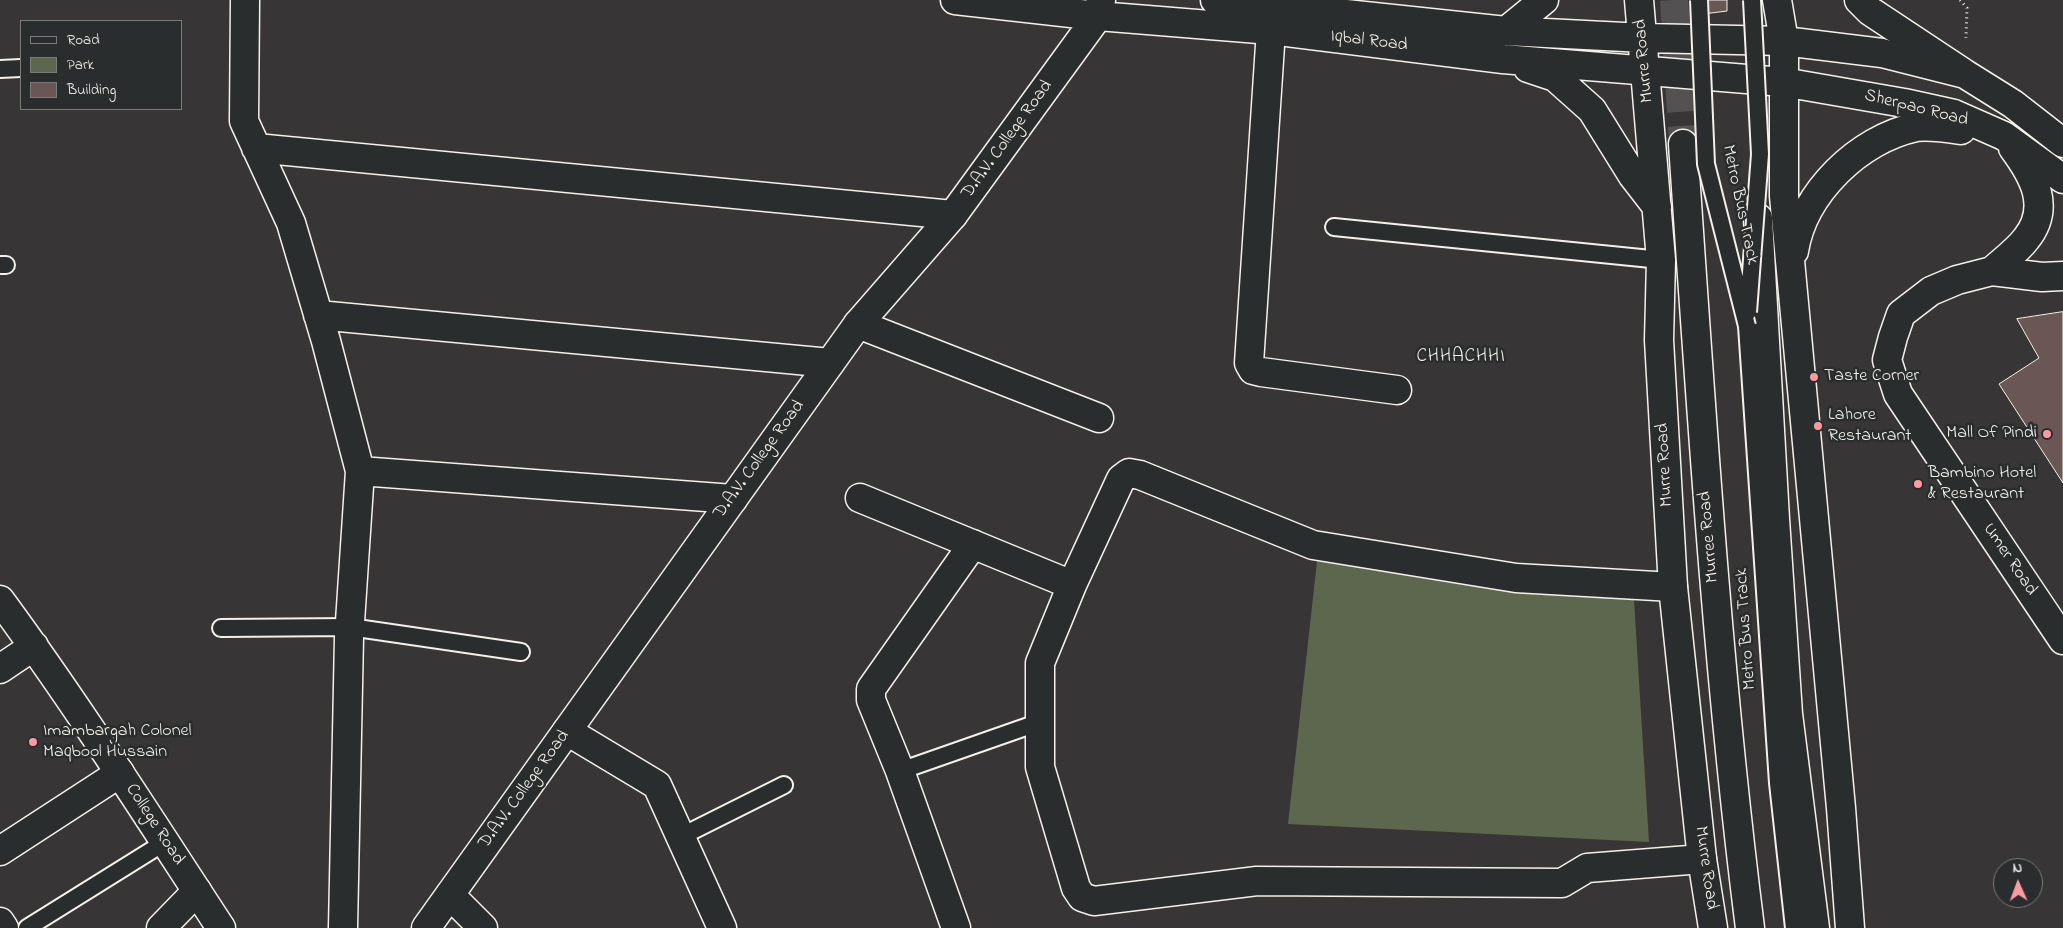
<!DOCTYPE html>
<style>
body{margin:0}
#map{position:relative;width:2063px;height:928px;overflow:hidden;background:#373536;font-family:"Indie Flower",sans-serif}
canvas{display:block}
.legend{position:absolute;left:20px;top:20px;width:162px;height:90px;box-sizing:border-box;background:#2a2d2e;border:1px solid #7b7b78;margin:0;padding:6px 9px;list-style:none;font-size:15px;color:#f4f1e8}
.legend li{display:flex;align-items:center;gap:10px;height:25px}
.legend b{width:25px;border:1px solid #7b7b78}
.north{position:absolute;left:1993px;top:858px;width:50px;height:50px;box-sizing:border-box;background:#2a2d2e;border:1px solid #7b7b78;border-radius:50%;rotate:358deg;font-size:14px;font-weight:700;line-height:20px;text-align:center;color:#f4f1e8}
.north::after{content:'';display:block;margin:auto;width:18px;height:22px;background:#ff9aa2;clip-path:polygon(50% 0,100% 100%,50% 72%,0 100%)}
</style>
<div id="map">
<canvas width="2063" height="928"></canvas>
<ul class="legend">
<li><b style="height:6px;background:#2a2d2e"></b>Road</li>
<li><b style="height:14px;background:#5d674e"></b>Park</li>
<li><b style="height:14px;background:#6a5755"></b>Building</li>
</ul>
<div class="north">N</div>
</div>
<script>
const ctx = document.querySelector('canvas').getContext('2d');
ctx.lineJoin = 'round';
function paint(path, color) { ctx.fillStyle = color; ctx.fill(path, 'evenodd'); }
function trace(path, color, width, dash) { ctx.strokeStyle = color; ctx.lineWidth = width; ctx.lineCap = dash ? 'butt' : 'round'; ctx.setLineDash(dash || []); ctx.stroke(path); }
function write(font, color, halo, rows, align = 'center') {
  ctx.font = font + ' "Indie Flower",sans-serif'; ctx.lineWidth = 5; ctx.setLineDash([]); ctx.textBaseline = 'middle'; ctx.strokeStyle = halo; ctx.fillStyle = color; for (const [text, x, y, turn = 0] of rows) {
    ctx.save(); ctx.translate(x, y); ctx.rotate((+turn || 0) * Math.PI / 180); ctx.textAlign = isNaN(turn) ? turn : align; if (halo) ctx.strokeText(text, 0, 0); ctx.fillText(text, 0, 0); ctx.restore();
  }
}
paint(new Path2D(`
 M1317,561l317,39 15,242 -361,-18z`), '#5d674e');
const building = new Path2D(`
 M1702,0h25v11l-24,3z
 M2063,312v171l-64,-99 40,-26 -22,-39z`);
paint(building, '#6a5755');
trace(building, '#f4f1e8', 1);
trace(new Path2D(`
 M1674,0l9,144`), '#535151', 28, [28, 14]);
const service = new Path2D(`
 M0,69l21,-1
 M1334,227l327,33
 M0,265h6
 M1747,326l31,457 16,145
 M221,628l129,-1 171,25
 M900,771l140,-49
 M680,837l104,-52
 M27,928l138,-86`);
const minor = new Path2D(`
 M245,0l-1,121 47,102 35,118 34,130 -11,166 -6,291
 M1859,0l11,11 92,61
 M1271,30l-22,333 4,7 8,2 136,18
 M256,148l697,67
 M318,315l512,48
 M858,324l241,94
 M360,471l373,28
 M860,498l212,87
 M1673,587l-157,-9 -203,-33 -173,-70 -11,-2 -8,6 -49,106 -32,78v104l36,121 6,9 12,4 163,-20 305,2 25,-15 115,-9
 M567,731l90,54 65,143
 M0,851l120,-78
 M450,895l33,33
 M0,922l4,6
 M161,928l36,-37
 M956,928l-56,-157 -29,-71v-11l102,-145`);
const tertiary = new Path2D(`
 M955,0l143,16 173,14 232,29 280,23 121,21 50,11 50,22 59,43
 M1215,0l291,31 138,7 140,3 98,12 83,21 48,30 50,39
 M1639,0l22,260 -2,80 14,247 29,272 11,69
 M1777,0l7,41v155l57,612 9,120
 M1506,31l38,-31
 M1528,68l27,9 37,33 41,66 24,31
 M1794,251c9,-58 65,-112 122,-124 13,-2 32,1 45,3
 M1992,271c11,-10 25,-20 34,-32 26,-32 7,-64 -13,-91
 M2063,276l-21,1 -50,-6 -35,9 -26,11 -30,23 -8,23 -6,23 11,34 165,246
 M0,600c78,106 149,218 221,328
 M0,669l34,-23
 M426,928l432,-604 95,-109 145,-199 3,-16`);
const primary = new Path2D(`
 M1683,144c18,262 34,524 67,784
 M1758,218l17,301 13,195 27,214`);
trace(service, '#f4f1e8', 20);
trace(minor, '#f4f1e8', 31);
trace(tertiary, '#f4f1e8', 31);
trace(primary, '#f4f1e8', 31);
trace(new Path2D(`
 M1960,0l7,8 -1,30`), '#f4f1e8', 3, [1, 4]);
trace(service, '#2a2d2e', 16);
trace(minor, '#2a2d2e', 28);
trace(tertiary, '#2a2d2e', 28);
trace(primary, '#2a2d2e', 28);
const serviceBridge = new Path2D(`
 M1699,0l7,164 41,162
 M1748,312l12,-158 -8,-154`);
trace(serviceBridge, '#f4f1e8', 20, []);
trace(serviceBridge, '#2a2d2e', 16);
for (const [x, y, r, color] of [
 [1814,377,5,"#ff9aa2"],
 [1818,426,5,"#ff9aa2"],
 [2047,434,5,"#ff9aa2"],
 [1918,484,5,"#ff9aa2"],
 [33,742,5,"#ff9aa2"]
]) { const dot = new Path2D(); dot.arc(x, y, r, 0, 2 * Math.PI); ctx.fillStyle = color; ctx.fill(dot); trace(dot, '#2a2d2e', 2); }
write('18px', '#f4f1e8', '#2a2d2e', [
 ["Iqbal Road",1369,42,7],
 ["Murre Road",1645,61,-95],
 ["Sherpao Road",1916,109,14],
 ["D.A.V. College Road",1008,140,-54],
 ["Metro Bus Track",1739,205,78],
 ["D.A.V. College Road",760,460,-54],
 ["Murre Road",1666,465,-93],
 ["Murree Road",1710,537,-95],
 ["Umer Road",2009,560,56],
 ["Metro Bus Track",1747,629,-94],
 ["D.A.V. College Road",525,790,-54],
 ["College Road",154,825,57],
 ["Murre Road",1705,868,82]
]);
write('18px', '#f4f1e8', '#2a2d2e', [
 ["Taste Corner",1824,377],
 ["Lahore",1828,416],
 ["Restaurant",1828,437],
 ["Mall Of Pindi",2037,434,"right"],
 ["Bambino Hotel",1928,474],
 ["& Restaurant",1928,495],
 ["Imambargah Colonel",43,732],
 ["Maqbool Hussain",43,753]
], 'left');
ctx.letterSpacing = '1px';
write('19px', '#f4f1e8', '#2a2d2e', [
 ["CHHACHHI",1461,358]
]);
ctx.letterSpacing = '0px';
</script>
